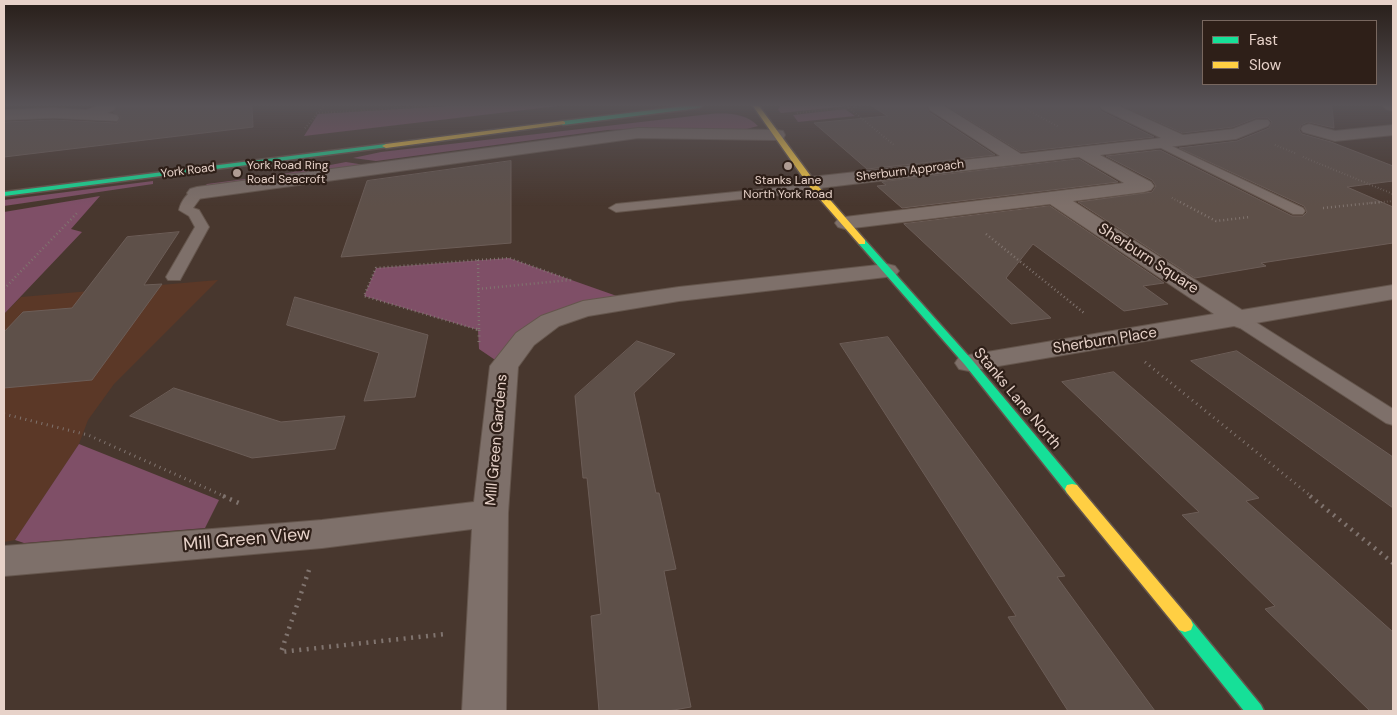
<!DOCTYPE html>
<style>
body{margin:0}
#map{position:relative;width:1397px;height:715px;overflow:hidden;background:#48372e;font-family:"DM Sans",sans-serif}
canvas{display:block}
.frame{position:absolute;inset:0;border:5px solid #e7d2c9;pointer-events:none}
.legend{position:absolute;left:1202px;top:20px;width:175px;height:65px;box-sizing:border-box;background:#2e1f18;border:1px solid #78675f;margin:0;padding:6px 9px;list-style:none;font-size:15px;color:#e7d2c9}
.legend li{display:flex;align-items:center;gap:10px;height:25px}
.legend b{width:25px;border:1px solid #78675f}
</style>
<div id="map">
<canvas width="1397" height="715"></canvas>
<div class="frame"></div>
<ul class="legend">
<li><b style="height:6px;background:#16e098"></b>Fast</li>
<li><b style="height:6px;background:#ffcf43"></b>Slow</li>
</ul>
</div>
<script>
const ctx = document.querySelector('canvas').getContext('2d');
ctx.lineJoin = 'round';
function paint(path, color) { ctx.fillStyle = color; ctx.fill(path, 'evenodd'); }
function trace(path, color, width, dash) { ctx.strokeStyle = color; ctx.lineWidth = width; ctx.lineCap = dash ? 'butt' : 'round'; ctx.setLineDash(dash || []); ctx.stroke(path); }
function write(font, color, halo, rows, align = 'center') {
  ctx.font = font + ' "DM Sans",sans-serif'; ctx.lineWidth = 4.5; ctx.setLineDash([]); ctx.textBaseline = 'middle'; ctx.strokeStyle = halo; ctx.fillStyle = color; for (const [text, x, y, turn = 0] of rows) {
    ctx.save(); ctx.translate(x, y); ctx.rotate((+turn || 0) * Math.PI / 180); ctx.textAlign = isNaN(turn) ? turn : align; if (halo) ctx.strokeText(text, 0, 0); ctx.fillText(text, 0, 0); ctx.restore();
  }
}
paint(new Path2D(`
 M218,280l-104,104 -26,36 -9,24 -64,96 -11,2v-228l17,-17z`), '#5b3827');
paint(new Path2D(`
 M447,106h112l-255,30 14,-22z
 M780,106h70l-69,7 -3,-3z
 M845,109l10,7 -57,6 -5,-7z
 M710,114c17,-1 36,-1 48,12l-15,4 -83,-2 -53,2 -231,31 -23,-3 28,-6z
 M346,162l19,3 -160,21 2,-2 76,-10z
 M153,181v3l-149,22v-6z
 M100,196l-29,33 11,3 -78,82v-102z
 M509,258l122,43 -81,20 -46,45 -25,-17 -1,-19 -114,-34 12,-28z
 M79,444l140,56 -14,28 -181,15 -9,-3z`), '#7f4f67');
const building = new Path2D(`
 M118,106h134l1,21 -249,30v-35l49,-2 64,3 4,-6 -8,-5z
 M872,106h54l3,6 66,43 -128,14 -53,-46 73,-7z
 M947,106h151l3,5 53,26 -133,15z
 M1123,106h209l2,22 -26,-6 -7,3 -2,5 3,4 29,8 62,24v15l-46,6 46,20v36l-132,20 5,3 -71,12 -117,-76 74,-10 4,-6 -4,-6 -46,-24 54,-6 132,66h11l4,-4 -3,-6 -125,-58 58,-7 32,-13 3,-6 -4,-4h-12l-23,9 -50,6z
 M1079,159l39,23 -216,26 -25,-22 9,-1 -4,-3z
 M511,161v82l-170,14 26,-76z
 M1050,206l114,77 -21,3 25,18 -44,7 -91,-67 -27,34 45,40 -40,6 -107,-100z
 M179,232l-35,53 18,-1 -70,96 -88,8v-56l19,-20 49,-4 55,-71z
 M295,297l133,38 -13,62 -51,4 15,-48 -92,-28z
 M888,337l177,239 -8,1 98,134h-87l-60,-94 8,-1 -176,-272z
 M637,341l38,13 -41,39 22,100h3l17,76 -12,2 27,136 -23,4h-69l-8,-95 10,-2 -14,-136h-4l-8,-82z
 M1237,351l156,106v51l-202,-147z
 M1114,372l145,126 -13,3 147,131v79h-23l-105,-102 10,-3 -93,-91 17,-3 -137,-130z
 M174,388l107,34 64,-6 -10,33 -83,9 -122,-42z`);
paint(building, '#5e5049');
trace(building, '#6c5d57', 1);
const lane = new Path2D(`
 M1159,140l144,68 2,3 -2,3h-10l-138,-69v-4z
 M815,184l5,1 2,3 -2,3 -204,21 -7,-4 7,-4z
 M197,189l7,4 -11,15 6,2 10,17 -29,53h-12l-2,-3 29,-50 -6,-11 -10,-6c2,-9 9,-19 18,-21z
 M1240,315l6,1 147,93v16l-7,-2 -152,-99 -3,-4 3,-4z`);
const street = new Path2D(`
 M98,106h18l-2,4 -7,3 10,2 2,3 -2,3 -64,-3 -49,2v-10l49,-2 33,2z
 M928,106h16l77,48 140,-16 -59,-29 -2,-3h19l64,29 50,-6 23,-9h12l2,3 -2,3 -32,13 -136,16 51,27 3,4 -3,4 -7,2 -71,9 169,109 151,-25v14l-143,25 -10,4 -6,-2 -265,45 -10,-2 -4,-6 4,-6 10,-2 245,-41 -164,-110 -205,25 -7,-2 -3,-4 3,-4 7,-2 279,-34 -45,-26 -268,32 -7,-2 -2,-4 2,-4 7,-2 189,-21 -70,-46z
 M1383,106h10v5l-7,-2z
 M1309,124l26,7 58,-6v10l-58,6 -32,-9 -2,-3 2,-3z
 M638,128l139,2 6,1 2,4 -2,4 -6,1 -139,-2 -441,61 -7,-2 -3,-4 3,-4 7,-2z
 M887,264l8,2 4,5 -4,5 -216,25 -91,15 -29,10 -25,19 -16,22 -10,146 -2,198h-44l10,-182 -150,19 -318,28v-30l318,-26 152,-18 16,-136 26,-33 25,-17 42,-15 96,-14z`);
const fast = new Path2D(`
 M685,106h17l-3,2 -136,17 -3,-2 3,-2z
 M386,144l2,1v2l-384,49v-4z
 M862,239l3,1 108,121 104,124 2,4 -2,4 -5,1 -5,-1 -102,-128 -106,-121v-4z
 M1185,618l6,2 70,85 3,6h-20l-65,-81 -2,-5 2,-5z`);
const slow = new Path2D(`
 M753,106h6l59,80 47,54v4h-6l-47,-54z
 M563,121l2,1v2l-179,24 -4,-2 4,-2z
 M1072,484l5,1 114,135 2,5 -2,5 -6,2 -6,-2 -112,-137 -2,-4 2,-4z`);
trace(lane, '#65564d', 2);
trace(street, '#65564d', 2);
trace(fast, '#65564d', 3);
trace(slow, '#65564d', 3);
trace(new Path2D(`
 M1020,106l39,21
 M849,108l45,37
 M794,110l16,-4
 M316,113l117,-7
 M797,113l66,-7
 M305,128l19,-22
 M1275,145l20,8
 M1303,157l90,37
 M1172,198l10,5
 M1369,203l24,-2`), '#80746f', 2, [0.5, 2.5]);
trace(new Path2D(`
 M1180,202l36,19 34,-4
 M1323,208l58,-6
 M986,234l98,79
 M478,260l31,-2 64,23
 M478,260l1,70 -115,-34 12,-28z
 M4,289l73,-76
 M478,289l92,-9`), '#80746f', 2.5, [1, 3]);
trace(new Path2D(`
 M476,329l3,1
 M479,330v15
 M1145,362l167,135
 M4,414l84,21 138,62`), '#80746f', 3, [1, 4.5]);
trace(new Path2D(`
 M223,496l18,8
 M1310,496l83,67
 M309,570l-28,82 165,-18`), '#80746f', 4.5, [2, 5.5]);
paint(lane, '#7e706a');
paint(street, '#7e706a');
paint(fast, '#16e098');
paint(slow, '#ffcf43');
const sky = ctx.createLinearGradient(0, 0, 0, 206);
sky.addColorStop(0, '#281e19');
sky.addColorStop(0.51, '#585357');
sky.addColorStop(1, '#58535700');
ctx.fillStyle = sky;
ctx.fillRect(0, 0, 1397, 206);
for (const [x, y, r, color] of [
 [788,166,5,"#af9c93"],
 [237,173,5,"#af9c93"]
]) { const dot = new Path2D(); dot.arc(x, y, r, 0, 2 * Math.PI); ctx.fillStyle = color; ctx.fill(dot); trace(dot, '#2e1f18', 2); }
write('12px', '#e7d2c9', '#2e1f18', [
 ["York Road Ring",247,166],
 ["Road Seacroft",247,180],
 ["Stanks Lane",788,181,"center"],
 ["North York Road",788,195,"center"]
], 'left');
write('12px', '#e7d2c9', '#2e1f18', [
 ["York Road",188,171,-7],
 ["Sherburn Approach",910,171,-7]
]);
write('15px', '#e7d2c9', '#2e1f18', [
 ["Sherburn Square",1148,259,33],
 ["Sherburn Place",1105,341,-9],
 ["Stanks Lane North",1017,399,50],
 ["Mill Green Gardens",497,440,-85]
]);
write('18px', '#e7d2c9', '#2e1f18', [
 ["Mill Green View",247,540,-5]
]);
</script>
